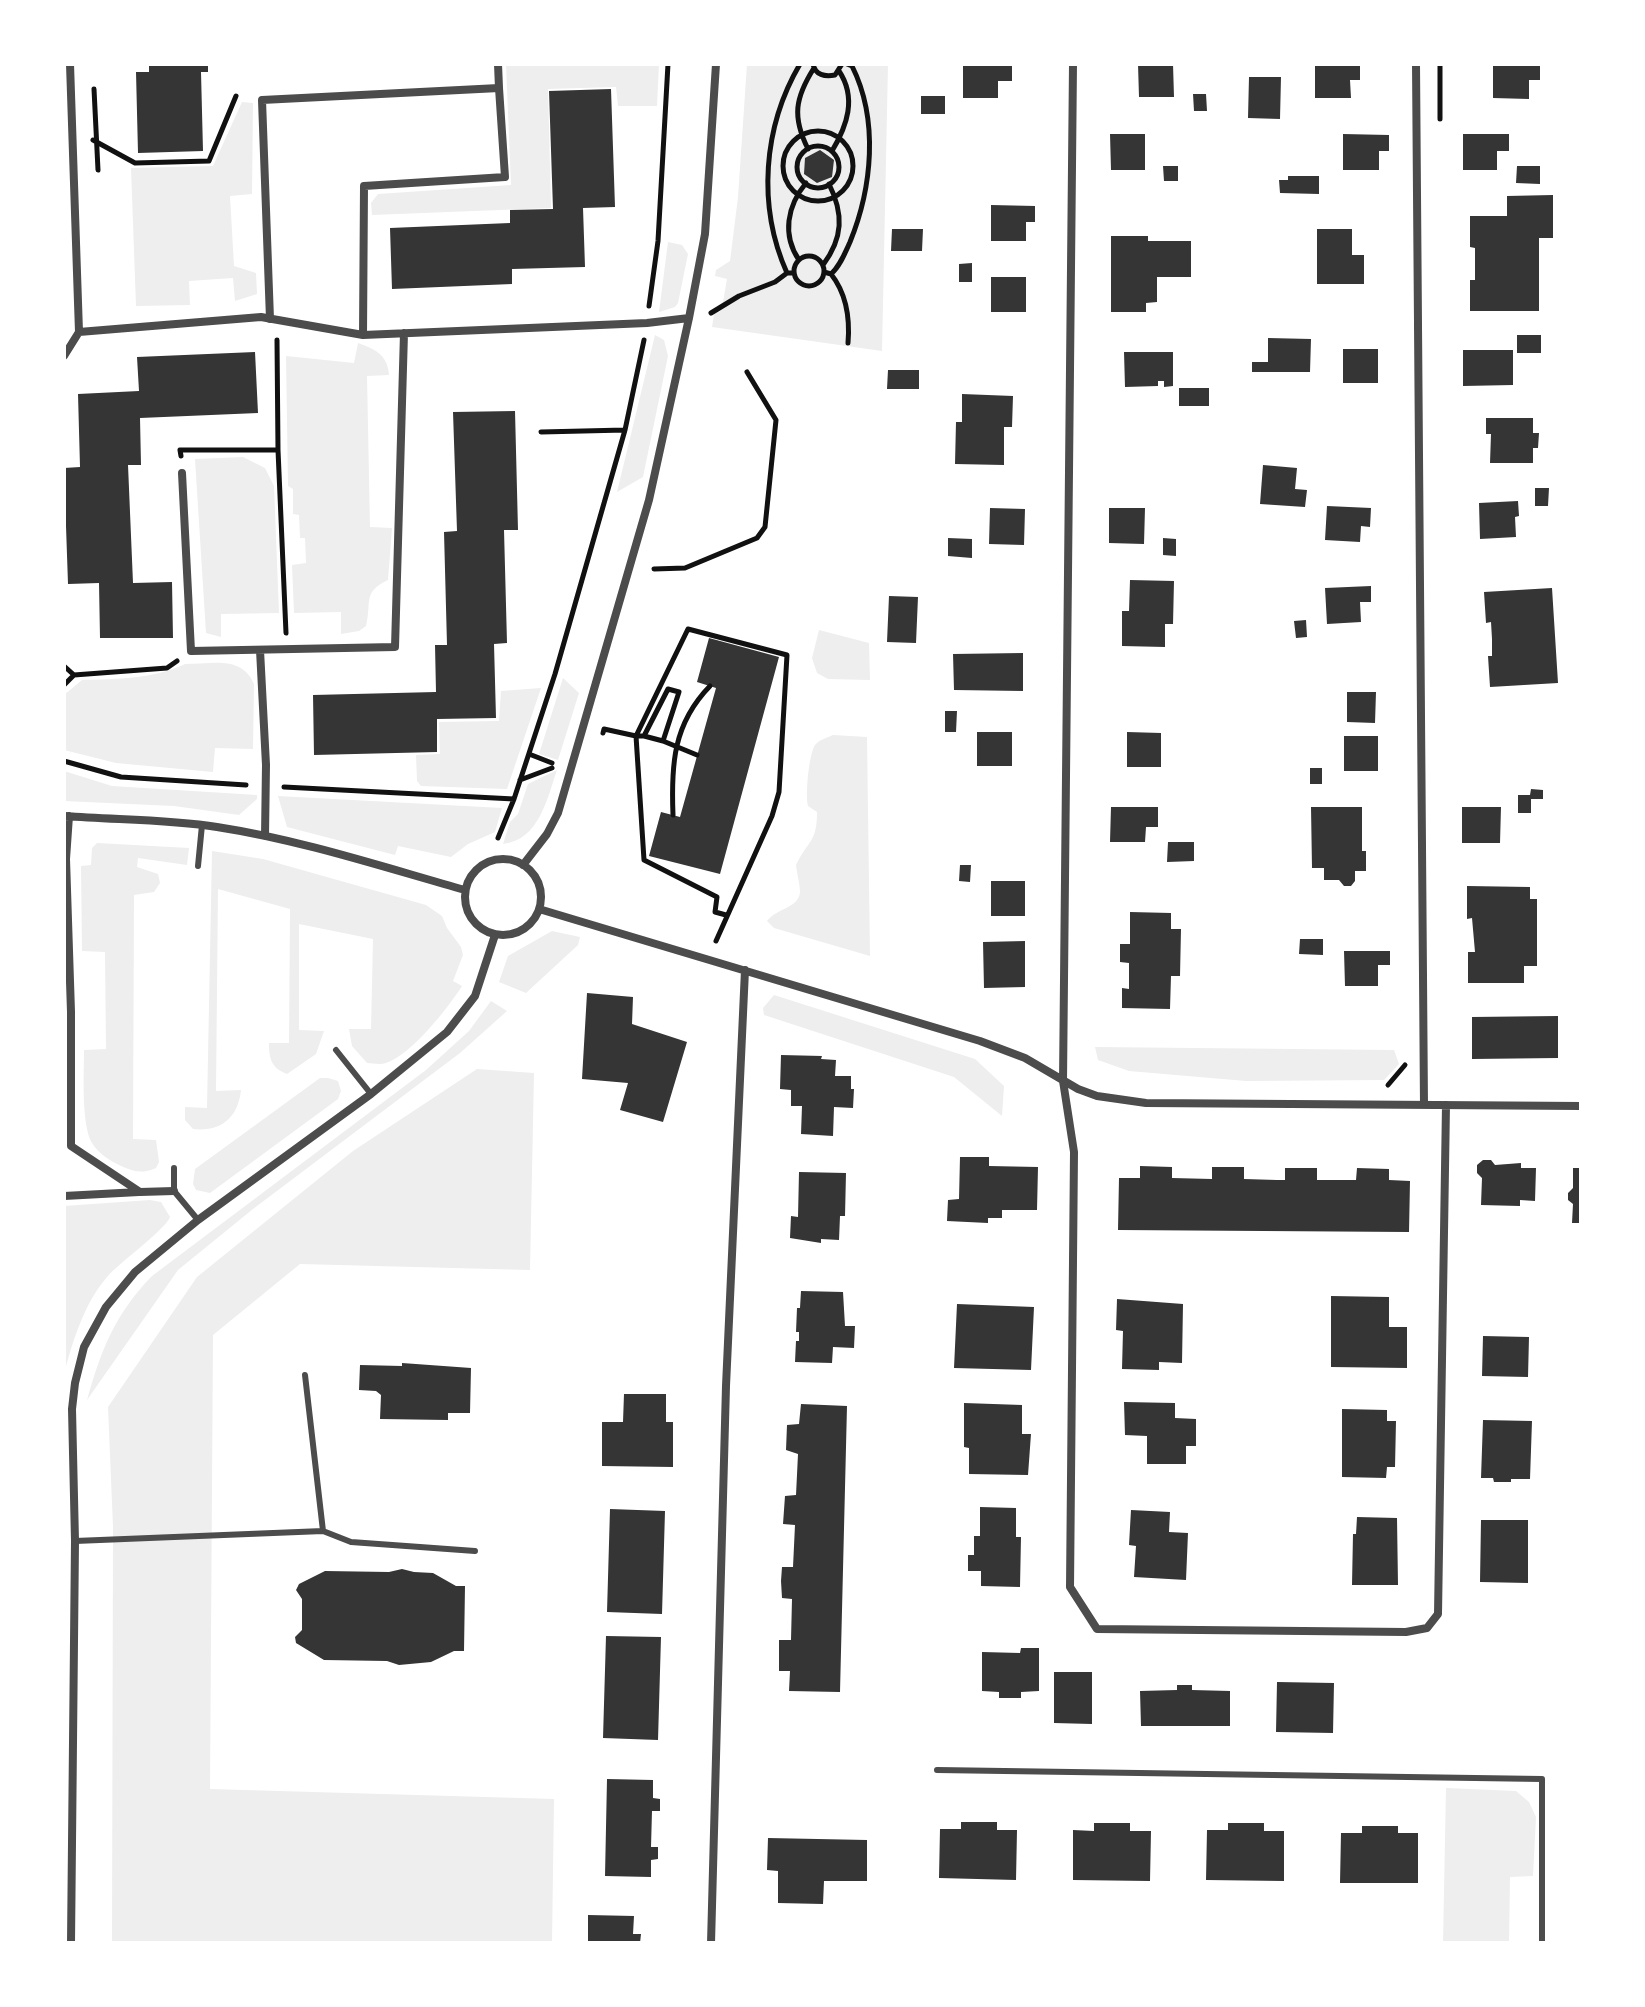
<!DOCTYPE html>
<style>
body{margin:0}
#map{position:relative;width:1645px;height:2007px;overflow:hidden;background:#fff;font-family:"Titillium Web",sans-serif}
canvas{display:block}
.frame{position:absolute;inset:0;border:66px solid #fff;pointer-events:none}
</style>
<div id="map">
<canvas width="1645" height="2007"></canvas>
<div class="frame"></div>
</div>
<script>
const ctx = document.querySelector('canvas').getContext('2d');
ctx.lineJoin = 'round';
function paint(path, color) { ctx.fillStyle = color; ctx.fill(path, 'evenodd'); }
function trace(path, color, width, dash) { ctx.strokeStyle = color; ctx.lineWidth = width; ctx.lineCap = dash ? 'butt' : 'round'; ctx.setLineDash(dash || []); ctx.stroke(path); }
paint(new Path2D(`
 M506,64h153l-2,42h-39l-2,-19 -68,2 3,119 -179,7 -1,-12 7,-9 133,-9z
 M747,64h141l-6,287 -170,-24 3,-19 8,-6 4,-23 -12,-3 1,-6 14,-9 8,-64z
 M242,102l11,1 -1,91 -22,2 4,70 22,7 1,21 -22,7 -2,-23 -44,3 1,24 -54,1 -5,-138 82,-2z
 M668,242l14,3 6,9 -10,49 -3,4 -16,5z
 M655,335l9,5 4,16 -25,121 -26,15z
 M358,343c17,6 30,12 31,32l-22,1 3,151 22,1 -4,52c-26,12 -16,22 -22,46l-7,5 -18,3v-22l-47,1 -2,-48 14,-2 -1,-25h-5l-1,-23 -6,-1v-25l-5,-3 -2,-130 68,7z
 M243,457l22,11 9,18 5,127 -58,1v23l-15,-4 -11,-174z
 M819,630l50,13 1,37 -42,-1 -11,-6 -5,-15z
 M185,664c27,0 57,-9 69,20l-1,65 -38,-1 -2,24 -97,-9 -52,-13v-55l18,-15c35,-1 71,-1 103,-16z
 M563,678l16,15 -21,67 -19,-6z
 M541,688l-34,101 -86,-3 -4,-5 -1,-26 24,-1 -1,-32 60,-1 2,-30z
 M833,735l34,2 3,219 -96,-28 -7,-7c10,-13 32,-13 33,-29 0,-8 -3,-18 -4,-27 12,-25 21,-22 21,-53l-9,-6c-3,-11 1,-52 7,-61 5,-6 12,-7 18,-10z
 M557,770c-10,29 -18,70 -54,74l7,-22 8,-8 10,-30z
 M64,771l48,15 145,9v4l-18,16 -65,-9 -110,-5z
 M278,796l224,12 -7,24 -27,12 -17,13 -53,-11 -3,9 -108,-28z
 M97,843l92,5 -2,17 -49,-7 -1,9 21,7 2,9 -6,9 -20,3 -1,244 23,1 3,22 -3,6c-14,6 -22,4 -35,-2 -12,-6 -22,-12 -29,-23 -11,-18 -8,-71 -8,-93l22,-1 -1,-97 -23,-1 -1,-85 10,-1 1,-17z
 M212,851l51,8 163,46 16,11 5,12 14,19 2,8 -10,26 9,5c-14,22 -51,69 -76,77 -6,2 -13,0 -19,0l-15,-17 -3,-17h22l2,-90 -74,-15v106l25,1 -8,23 -29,20c-16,-6 -18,-16 -18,-31h20l1,-134 -72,-20 -2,202 25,-1c-3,28 -20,42 -48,39l-8,-9v-13l22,1z
 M552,931l28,6 -2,8 -52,48 -27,-11 9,-26z
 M774,995l201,64 29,27 -2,30 -48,-39 -190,-62 -1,-7z
 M491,1001l16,10 -47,42 -207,156 -75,61 -91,130c14,-50 28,-86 65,-124l274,-206 43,-39z
 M1095,1047l299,3 5,14 -15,16 -138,1 -117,-10 -31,-11z
 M477,1069l57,4 -4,197 -230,-6 -87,71 -3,454 344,10 -2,144h-440l1,-416 -5,-120 89,-130 156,-126z
 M320,1078h8l10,3 3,10 -3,8 -128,94 -14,-3 -3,-6 2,-15z
 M150,1200l11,2 9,15c-5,13 -49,44 -63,60 -23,27 -34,63 -43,97v-168z
 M1446,1788l70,3 13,11 7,15 -3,59 -23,1 -1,66h-66z`), '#eee');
paint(new Path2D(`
 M149,64h59v8h-7l2,79 -65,2 -2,-81h13z
 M963,64h49v17h-14v17h-35z
 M1138,64h35l1,33h-35z
 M1315,64h45v16h-10l1,18h-36z
 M1493,64h47v16h-11v19l-36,-1z
 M1249,77h32l-1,42 -32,-1z
 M611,89l4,118 -32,1 2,59 -73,2v15l-120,5 -2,-61 120,-5v-13l43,-1 -4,-118z
 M1193,94h13l1,17h-13z
 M921,96h24v18h-24z
 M1110,134h35v36h-34z
 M1343,134l46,1v16h-10v19h-36z
 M1463,134h46v17h-12v19h-34z
 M820,150l14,10 -2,17 -15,6 -13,-9 1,-16z
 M1163,166h15v15h-14z
 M1517,166h23v18l-24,-1z
 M1288,176h31v18l-39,-1 -1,-13h9z
 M1553,195v43h-14v73h-69v-31h5v-32l-5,-1v-31h37v-20z
 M991,205l44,1v16h-9v19h-35z
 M892,229h31l-1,22h-31z
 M1317,229h35v26h12v29h-47z
 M1111,236h37v5h43v36h-34v25l-11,1v9h-35z
 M972,263v19h-13v-18z
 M991,277h35v35h-35z
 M1517,335h24v18h-24z
 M1268,338l43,1 -1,33h-58v-10h16z
 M1343,349h35v34h-35z
 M1463,350h50v35l-50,1z
 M255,352l3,61 -118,5 1,47h-13l5,118 39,-1 1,56h-73l-1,-55 -31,1 -4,-116 16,-1 -2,-73 61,-3 -2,-34z
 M1124,352h49v34l-9,1v-6h-6v5l-33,1z
 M888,370h31v19h-32z
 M1179,388h30v18h-30z
 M962,394l51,2 -1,31h-8v38l-49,-1 1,-42h6z
 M515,411l3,119h-14l3,113 -13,1 2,74 -59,1v33l-123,3 -1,-60 123,-3 -1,-47h12l-3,-113 13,-1 -4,-119z
 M1486,418h47v15h6l-1,15h-5v15h-43l1,-29h-5z
 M1263,465l34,3 -2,21 12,1 -2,17 -45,-3z
 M1535,488h14l-1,18h-13z
 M1518,501l1,15 -4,1 1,20 -36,2 -1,-36z
 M1327,506l44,2 -1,19 -9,-1 -1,16 -35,-2z
 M990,508l35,1 -1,36 -35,-1z
 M1109,508h36l-1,36 -35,-1z
 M948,538l24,1v19l-24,-2z
 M1163,538l13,1v17l-13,-1z
 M1130,580l44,1 -1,43h-8v23l-43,-1v-35h7z
 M1371,586v16h-11l1,20 -34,2 -2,-36z
 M1552,588l6,95 -68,4 -2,-31h4v-17l-1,-17 -5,1 -2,-31z
 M889,596l29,1 -2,46 -29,-1z
 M1306,620l1,17 -11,1 -2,-17z
 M709,638l70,19 -59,217 -71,-18 12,-44 19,5 36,-129 -19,-6z
 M1023,653v38l-69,-1 -1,-36z
 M1347,692h29l-1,31 -28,-1z
 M945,711h12l-1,21h-11z
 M977,732h35v34h-35z
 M1127,732l34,1v34h-34z
 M1344,736h34v35h-34z
 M1310,768h12v16h-12z
 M1531,789l12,1v9h-12v14h-13v-18h12z
 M1111,807h47v20h-12l-1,15h-35z
 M1311,807h51v44h4v20h-11v10l-4,5h-7l-5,-6h-15v-12h-12z
 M1462,807h39l-1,36h-38z
 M1168,842h26v19l-27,1z
 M960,865h11l-1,17 -11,-1z
 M991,881h34v35h-34z
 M1467,886l63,1v12h7v67h-13v17h-56v-31h7l-3,-34 -5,1z
 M1130,912l41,1v16h10l-1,47h-9l-1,33 -48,-1v-20l7,1v-26l-9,-1v-18h10z
 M1300,939h23v16l-24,-1z
 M1025,941v46l-41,1 -1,-46z
 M1344,951h46v14h-12v21h-33z
 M587,993l46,4 -1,27 55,18 -24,80 -43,-12 8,-27 -46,-4z
 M1558,1016v42l-86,1v-42z
 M781,1055l41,1 -1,3 15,1 -1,16h16v13h3l-1,19 -19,-1 -1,29 -32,-2 1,-28h-11v-16l-11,-1z
 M960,1157h29v9l49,1 -1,43h-35v8h-14v5l-41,-2 1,-21 11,-1z
 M1483,1160h8l4,5 26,-2v5h15l-1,33 -15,-1v6l-39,-1 1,-27 -5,-5v-8z
 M1140,1166l32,1v11l40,1v-12h32v12l33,1h8v-12h32v12h39l1,-12 32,1v11l21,1 -1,51 -291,-2 1,-52h21z
 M1573,1168h8v55h-9l1,-19 -5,-4v-7l5,-5z
 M799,1172l47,1 -1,43h-5l-1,24 -18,-1v4l-31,-5 1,-22 7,1z
 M801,1291l42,1 2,34h10l-1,22 -21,-1 -1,16 -37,-1 1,-21h3v-9h-3l1,-24h3z
 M1331,1296l58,1v30h18v41l-76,-1z
 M1117,1299l66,5 -1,59 -23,-1v8l-37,-1 1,-38 -7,-1z
 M957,1304l77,3 -3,63 -77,-2z
 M1483,1336l46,1 -1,40 -46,-1z
 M402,1363l69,5 -1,45h-22v7l-68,-1 1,-24 -5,-4 -17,-1 1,-25 42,1z
 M624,1394h42v28h7v45l-71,-1v-44h21z
 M1124,1402l51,1v15l21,1v27h-10v18h-39v-28l-22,-1z
 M964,1403l58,2v29h9l-3,41 -59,-1v-26l-5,-1z
 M801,1404l46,2 -7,286 -51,-1 1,-20h-11v-31h12l1,-41 -10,-1 -1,-17 1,-14h11l2,-42 -12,-1 2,-28 11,-1 2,-41 -12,-4 1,-25 12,-1z
 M1342,1409l45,1v11h9l-1,46h-8l-1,11 -44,-1z
 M1483,1420l49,1 -2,58h-19v3h-17l-1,-4h-12z
 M980,1507l36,1v29h5l-1,50 -39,-1v-15h-13v-16h6v-19h6z
 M610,1509l55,2 -3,103 -55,-2z
 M1131,1510l39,2 -1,20 19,1 -2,47 -52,-3 2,-31 -7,-1z
 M1357,1517l40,1 1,67h-46l1,-51h3z
 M1481,1520h47v63l-48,-1z
 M402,1569l12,3 19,1 23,13h9l-1,65h-10l-23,11 -32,3 -12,-4 -63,-1 -28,-17 -1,-6 7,-7v-31l-6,-9 3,-6 26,-13 64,1z
 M606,1636l55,1 -3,103 -55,-2z
 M1021,1648h18v43l-18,1v6h-22v-6l-17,-1v-39l38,1z
 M1054,1672h38v52l-38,-1z
 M1277,1682l57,1 -1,50 -57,-1z
 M1177,1685h15v5l38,1v35h-89l-1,-35 37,-1z
 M607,1779l46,1v18l7,1v12h-8l-1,36h7v12l-7,1v17l-46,-1z
 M961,1822h36v8h20l-1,50 -77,-2 1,-49h21z
 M1094,1823h36v8h21l-1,50 -77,-1v-50l21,1z
 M1228,1823h36v8h20v50l-78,-1 1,-50h21z
 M1362,1826h36v7h20v50h-78l1,-50h21z
 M768,1838l99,2v41h-43l-1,23 -45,-1v-32l-11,-1z
 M588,1915l46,1 -1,18h8l-1,9h-52z`), '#353535');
trace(new Path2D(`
 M813,64c2,11 12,13 22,11l7,-11
 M94,89l4,81
 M1440,119v-55
 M783 166a35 35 0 1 1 70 0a35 35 0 1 1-70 0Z
 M93,140l42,23 74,-2 27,-65
 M797 167a21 21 0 1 1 42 0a21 21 0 1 1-42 0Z
 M808,149c-16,-32 -13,-51 6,-81
 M832,151c15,-25 25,-53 7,-80
 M794 271a15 15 0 1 1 30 0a15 15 0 1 1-30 0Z
 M799,260c-17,-25 -12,-54 7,-77
 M823,265c20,-27 21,-51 6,-81
 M824,272l7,2c9,-8 14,-21 19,-32 22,-54 29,-122 2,-176l-5,-2
 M794,273h-7c-30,-67 -24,-146 13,-209
 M831,274c15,19 19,45 17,69
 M649,306l9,-65 10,-177
 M711,313l28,-17 36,-14 12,-9
 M541,432l84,-2
 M278,450l8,183
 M181,456l-1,-6h98l-1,-110
 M654,569l31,-1 72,-30 8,-11 11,-107 -29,-48
 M64,666l10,9
 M64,685l10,-10 93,-7 10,-7
 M603,733l1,-4 32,7 52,-107 99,26 -8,137 -7,24 -56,125
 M644,736l19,5
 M529,754l23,9
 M697,755l-34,-14 16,-49 -11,-3 -24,47h-8l8,124 73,37 -2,15 11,3
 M64,761l57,16 125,8
 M520,780l32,-12
 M284,787l230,12
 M673,815c-2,-50 0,-91 37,-129
 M498,838l16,-39 41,-125 70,-244 19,-90
 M1388,1085l17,-20`), '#111', 5);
trace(new Path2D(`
 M198,866l4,-41
 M336,1050l35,44
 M174,1168v23l24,29
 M305,1375l18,156
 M75,1541l248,-10 28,11 124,9
 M937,1770l605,9v164`), '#4c4c4c', 6);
trace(new Path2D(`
 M1073,64l-10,1017 11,71 -4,435 27,42 309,3 21,-4 11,-14 8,-509
 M1416,64l8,1041
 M270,319l-8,-219 237,-12 -1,-24
 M79,332l182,-15 102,18 284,-12 42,-5
 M363,335l1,-149 141,-9 -6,-89
 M64,356l15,-24 -9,-268
 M182,473l9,178 204,-4 9,-314
 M260,650l6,115 -1,71
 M65,816c50,4 102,3 152,11 84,13 166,40 248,63
 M69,816l-3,43 5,153v134l69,46 34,-1
 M465 897a38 38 0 1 1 76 0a38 38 0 1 1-76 0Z
 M523,865l24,-31 11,-21 91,-313 40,-182 16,-84 11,-170
 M539,909l441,132 45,17 53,31 19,7 49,7 435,3
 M64,1196l75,-4
 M71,1943l4,-402 -3,-132 3,-26 9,-36 22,-40 29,-35 63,-52 173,-126 76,-62 28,-36 20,-61
 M711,1943l15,-557 19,-416`), '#4c4c4c', 8);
</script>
